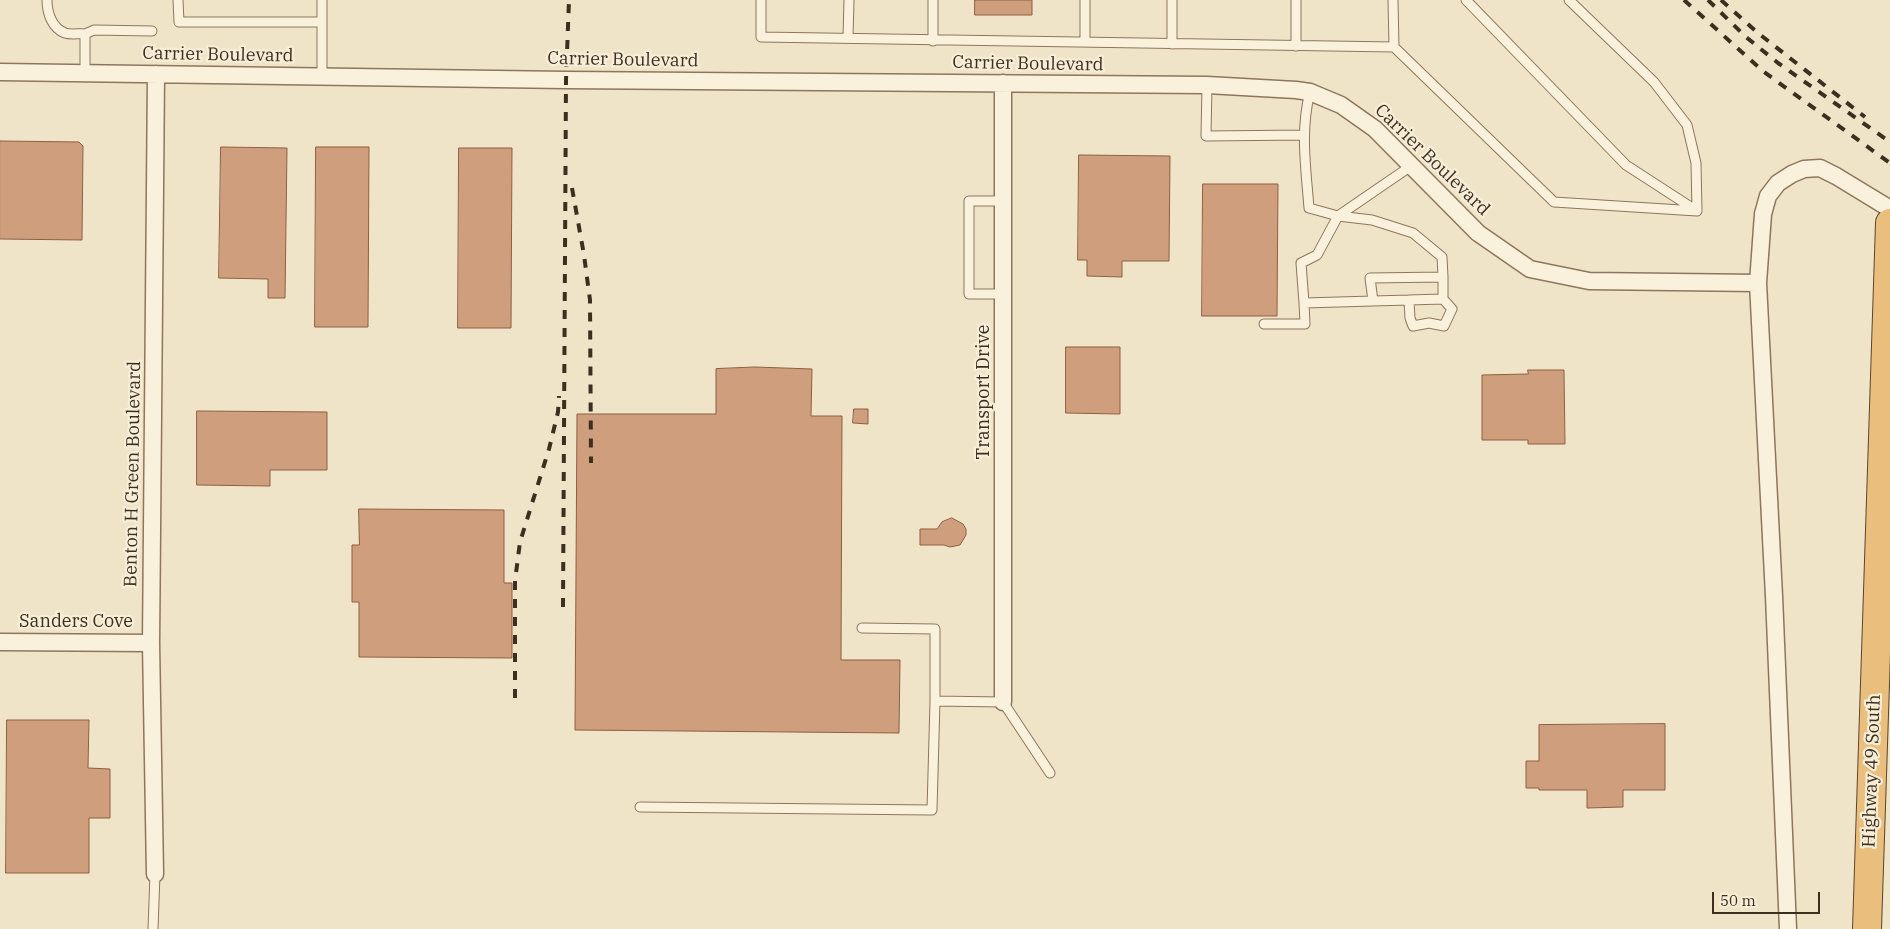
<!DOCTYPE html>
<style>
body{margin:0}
#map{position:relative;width:1890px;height:929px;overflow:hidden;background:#f0e4c8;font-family:"IBM Plex Serif",serif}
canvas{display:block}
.scale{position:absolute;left:1712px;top:892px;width:108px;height:22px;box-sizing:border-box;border:2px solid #3d2e20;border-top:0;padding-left:6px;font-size:15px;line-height:18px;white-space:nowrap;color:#3d2e20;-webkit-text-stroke:4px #f7eed8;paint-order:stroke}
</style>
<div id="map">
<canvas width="1890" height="929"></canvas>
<div class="scale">50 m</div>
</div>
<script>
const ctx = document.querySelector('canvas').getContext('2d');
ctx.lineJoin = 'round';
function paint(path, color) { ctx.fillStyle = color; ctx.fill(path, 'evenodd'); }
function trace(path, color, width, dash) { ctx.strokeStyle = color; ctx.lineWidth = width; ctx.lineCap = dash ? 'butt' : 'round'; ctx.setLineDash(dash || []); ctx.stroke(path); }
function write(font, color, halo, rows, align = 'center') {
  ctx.font = font + ' "IBM Plex Serif",serif'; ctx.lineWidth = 4.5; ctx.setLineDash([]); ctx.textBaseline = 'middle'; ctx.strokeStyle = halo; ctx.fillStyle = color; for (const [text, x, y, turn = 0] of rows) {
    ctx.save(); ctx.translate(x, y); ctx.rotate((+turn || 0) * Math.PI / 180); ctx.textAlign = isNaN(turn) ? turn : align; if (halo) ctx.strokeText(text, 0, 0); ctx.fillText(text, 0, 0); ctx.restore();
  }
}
const building = new Path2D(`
 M975,0h57v15h-57z
 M0,141l79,1 4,4 -1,94 -82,-1z
 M221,147l66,1 -2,150h-17v-19l-49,-1z
 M316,147h53l-1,180h-53z
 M459,148h53l-1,180h-53z
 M1079,155l91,1 -1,105h-47v16l-35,-1v-16h-9z
 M1203,184h75l-1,132h-75z
 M1066,347h54v67l-54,-1z
 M755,367l57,2 -1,47h31l-1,244h59l-1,73 -324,-3 2,-316h139v-45z
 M1528,370h36l1,74h-37v-4h-46v-65l46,-1z
 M854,409h14v15l-15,-1z
 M197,411l130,1v58h-57v16l-73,-1z
 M359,509l145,1v73h8v75l-153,-1v-55h-7v-57h7z
 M952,518l11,6 3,5v6l-6,10 -10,2 -6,-2h-24v-16h17l5,-7z
 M7,720h82l-1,48 22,1v49h-21v55h-83z
 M1665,724v66h-42v17l-36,1v-18h-48v-2h-13v-27h13v-36z`);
paint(building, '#cf9f7d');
trace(building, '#8d5f41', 1);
const service = new Path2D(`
 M47,0c0,13 5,28 18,33 6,2 15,0 20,1
 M178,0l1,22h143
 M322,0v76
 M761,0v37l633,10 160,155 143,9
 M1172,0v44
 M1393,0l1,47
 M1466,0l160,165 71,46
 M1569,0l85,82 33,43 9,38 1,48
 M848,38l1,-38
 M933,41v-41
 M1085,42v-42
 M1296,46v-46
 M85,74v-40l9,-4 58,1
 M1207,85l-1,51 98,-1
 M1310,92c-10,38 -4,77 -1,116l29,8 73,-50
 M1338,216l34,4 41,13 29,24 1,20 -73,1 3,23 -69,2 -3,-40 16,-8z
 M1443,277v22l9,10 -8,17 -15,-3 -16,3 -3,-8 -1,-18 34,-1
 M1004,294h-35v-93h35
 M1373,301l36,-1
 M1264,324h41l-1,-21
 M862,628l73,1v72l68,1 47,71
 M640,807l292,3 3,-109
 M153,929l2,-55`);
const minor = new Path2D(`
 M0,72l566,8 641,5 89,5 14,2 31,13 34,24 103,104 52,36 59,12 169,2
 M0,642l151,1
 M1003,702v-619
 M155,874l-4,-231 5,-569
 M1788,929l-14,-333 -16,-313 5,-69 5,-18 10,-13 14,-9 12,-5 16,-1 16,8 54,33`);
const trunk = new Path2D(`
 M1867,929l23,-706`);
trace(service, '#8d765c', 11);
trace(minor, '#8d765c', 19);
trace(trunk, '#5b4430', 30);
trace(service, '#faf1dc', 9);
trace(minor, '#faf1dc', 16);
trace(trunk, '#eabe7c', 28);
trace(new Path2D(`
 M1684,0l80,72 126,91
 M1708,0l38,37 32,26 112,79
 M1721,0l37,33 107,84
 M572,188l12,67 6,45 1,163
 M563,607l3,-527 3,-80
 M515,698v-117l5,-39 29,-93 9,-37 1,-16`), '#3d2e20', 4, [9, 9]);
write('18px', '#3d2e20', '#f7eed8', [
 ["Carrier Boulevard",218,55,1],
 ["Carrier Boulevard",623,60,1],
 ["Carrier Boulevard",1028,64,1],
 ["Carrier Boulevard",1432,160,44],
 ["Transport Drive",984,392,-90],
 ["Benton H Green Boulevard",133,474,-89],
 ["Sanders Cove",76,622],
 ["Highway 49 South",1872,771,-88]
]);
</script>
